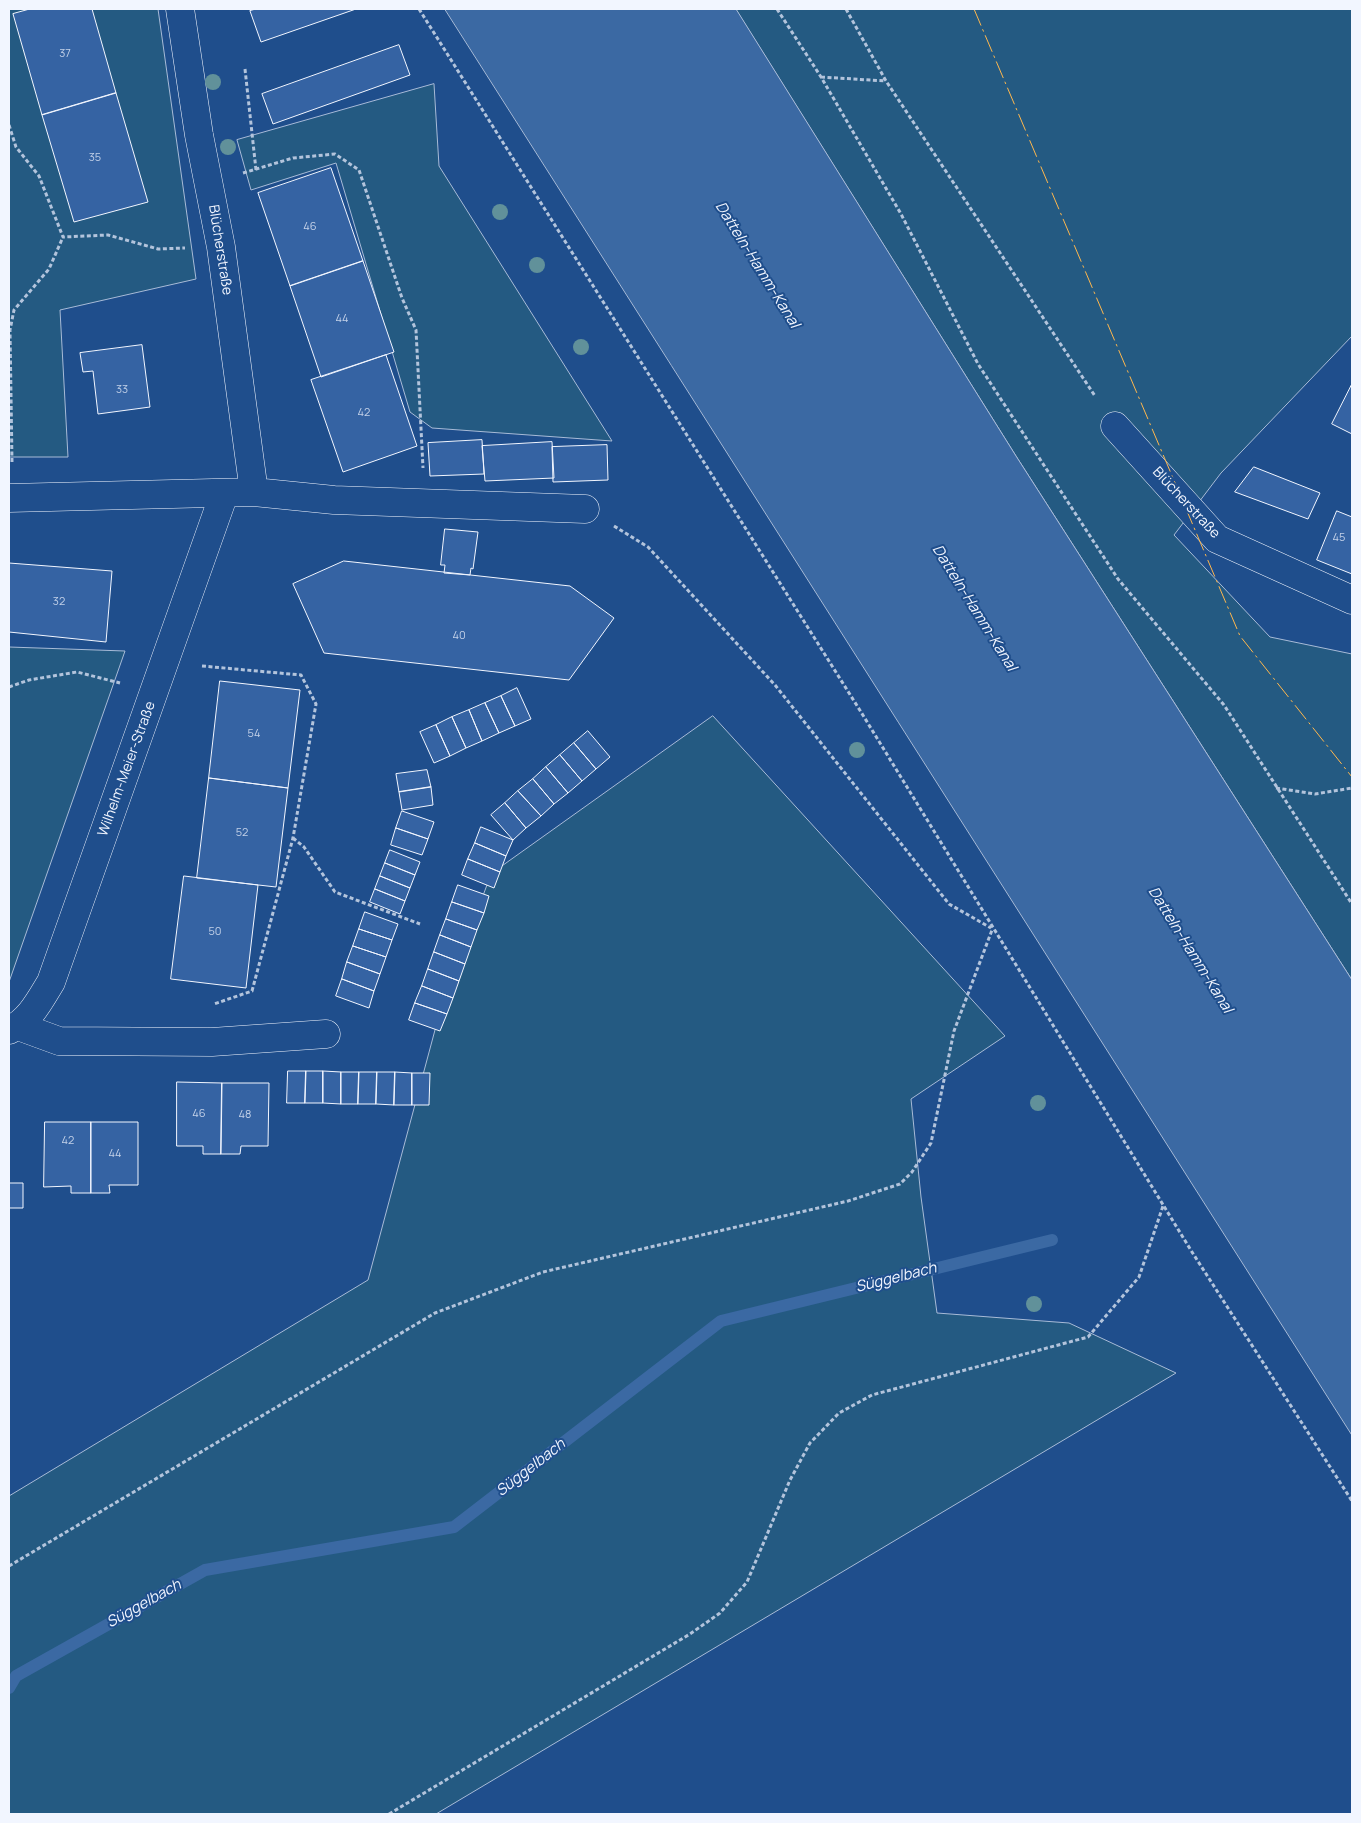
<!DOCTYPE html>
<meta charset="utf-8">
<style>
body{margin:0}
#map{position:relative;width:1361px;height:1823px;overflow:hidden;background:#1f4e8c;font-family:Manrope,sans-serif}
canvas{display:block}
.frame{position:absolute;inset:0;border:10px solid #f2f6ff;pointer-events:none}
</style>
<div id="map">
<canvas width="1361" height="1823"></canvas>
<div class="frame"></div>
</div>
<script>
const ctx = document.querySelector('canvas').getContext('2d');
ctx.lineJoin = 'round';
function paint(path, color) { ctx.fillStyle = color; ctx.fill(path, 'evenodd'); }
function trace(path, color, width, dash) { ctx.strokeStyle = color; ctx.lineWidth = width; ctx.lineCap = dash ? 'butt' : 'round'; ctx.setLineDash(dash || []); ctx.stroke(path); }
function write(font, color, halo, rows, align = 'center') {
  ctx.font = font + ' Manrope,sans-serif'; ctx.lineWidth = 4; ctx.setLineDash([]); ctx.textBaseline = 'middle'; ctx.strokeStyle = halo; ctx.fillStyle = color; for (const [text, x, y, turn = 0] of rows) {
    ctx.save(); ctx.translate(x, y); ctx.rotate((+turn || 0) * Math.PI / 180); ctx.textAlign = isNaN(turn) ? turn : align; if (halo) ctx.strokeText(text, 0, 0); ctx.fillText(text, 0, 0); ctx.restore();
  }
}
const green = new Path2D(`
 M9,9h149l38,270 -136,31 8,147h-59z
 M736,9h616v327l-131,137 -47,62 96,102 82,17v326l-336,-524z
 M434,84l5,82 173,275 -180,-13 -22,-16 -74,-249 -85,27 -14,-50z
 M9,647l116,4 -116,331z
 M713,716l292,320 -94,63 10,98 16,116 132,10 107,50 -740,441h-427v-318l359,-216 71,-265 52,-141z`);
paint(green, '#245a82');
trace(green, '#a8bbd7', 1);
const water = new Path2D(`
 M445,9h291l280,447 336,524v455z`);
paint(water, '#3b69a3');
trace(water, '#a8bbd7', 1);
trace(new Path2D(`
 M9,1688l7,-12 189,-106 249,-43 267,-206 331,-81`), '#3b69a3', 12);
const building = new Path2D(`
 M30,9h62l24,84 -74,22 -29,-101z
 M256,9h100l-95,33 -11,-31z
 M399,45l11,30 -137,49 -11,-30z
 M116,93l32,109 -74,20 -32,-107z
 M331,168l32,93 -73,25 -32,-93z
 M363,261l31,91 -73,25 -31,-91z
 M142,345l8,62 -52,7 -5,-43 -10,1 -3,-19z
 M386,355l31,91 -74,26 -32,-92z
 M1352,384v50l-20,-10z
 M482,440l2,34 -54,2 -2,-33z
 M552,442l2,36 -69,3 -3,-35z
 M607,445l1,35 -55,2 -1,-35z
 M1254,467l66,26 -12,26 -73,-27z
 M1337,511l15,6v57l-35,-14z
 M445,529l33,3 -5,37 -2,-1 -1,7 -26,-2 1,-8h-4z
 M344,561l226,25 44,32 -45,62 -245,-27 -31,-69z
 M9,563l103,8 -6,71 -97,-10z
 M220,681l80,9 -12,98 -79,-10z
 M517,688l14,31 -16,7 -14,-30z
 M501,696l14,30 -16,7 -14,-30z
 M485,703l14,30 -17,8 -13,-31z
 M469,710l13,31 -16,7 -14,-31z
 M452,717l14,31 -16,8 -14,-31z
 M436,725l14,31 -16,7 -14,-31z
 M588,731l22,26 -14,12 -22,-26z
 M574,743l22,26 -14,12 -22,-26z
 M560,755l22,26 -14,12 -22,-26z
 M546,767l22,26 -14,11 -21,-25z
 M427,770l4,17 -32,5 -3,-18z
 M209,778l79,10 -12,99 -79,-9z
 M533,779l21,25 -13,12 -23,-25z
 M431,787l2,18 -31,5 -3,-18z
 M518,791l23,25 -15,12 -21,-25z
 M505,803l21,25 -13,12 -22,-25z
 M402,811l32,11 -6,17 -32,-11z
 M481,827l32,13 -7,16 -31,-13z
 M396,828l32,11 -6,16 -31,-10z
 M475,843l31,13 -6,16 -32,-13z
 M390,850l30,12 -5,13 -30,-12z
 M468,859l32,13 -6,16 -32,-13z
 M385,863l30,12 -5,13 -30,-12z
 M184,876l74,9 -12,103 -75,-9z
 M380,876l30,12 -5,13 -30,-12z
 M458,885l31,11 -5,17 -32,-11z
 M375,889l30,12 -5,13 -30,-12z
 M452,902l32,11 -7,17 -31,-11z
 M365,912l33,12 -6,16 -33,-11z
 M446,919l31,11 -6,17 -31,-12z
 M359,929l33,11 -6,17 -33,-11z
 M440,935l31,12 -6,17 -31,-12z
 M353,946l33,11 -6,17 -33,-12z
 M434,952l31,12 -6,17 -31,-12z
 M347,962l33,12 -6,17 -32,-12z
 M428,969l31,12 -6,17 -31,-12z
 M342,979l32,12 -5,17 -33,-12z
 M422,986l31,12 -6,16 -32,-11z
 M415,1003l32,11 -7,17 -31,-11z
 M288,1071h18l-1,32h-18z
 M306,1071h17v32h-18z
 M323,1071l18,1v32l-18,-1z
 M341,1072h18l-1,32h-17z
 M359,1072h18l-1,32h-18z
 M377,1072h18l-1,33 -18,-1z
 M395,1072l17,1v32h-18z
 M412,1073h18l-1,32h-17z
 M177,1082l45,1 -1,71h-18v-8h-26z
 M222,1083h47l-1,63h-27l-1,8h-19z
 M45,1122h46v71h-20v-7l-27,1z
 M91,1122h47v63h-29l1,8h-19z
 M9,1124v59h14v25h-14z`);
paint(building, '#3563a3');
trace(building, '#f2f6ff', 1);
const minor = new Path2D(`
 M180,9l19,126 22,112 33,245
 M1115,426l102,113 135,61
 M9,498l245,-6 80,8 251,9
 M18,1026l41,15 153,1 114,-8
 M9,1030c20,-8 31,-30 42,-48l173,-488`);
trace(minor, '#f2f6ff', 29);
trace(new Path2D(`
 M419,9l442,703 331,540 160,249
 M777,9l44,68 80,137 77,150 140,215 106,126 128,199
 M846,9l40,72 209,315
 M245,69l11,101
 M821,77l65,4
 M9,125l7,22 23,29 24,61 45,-2 50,14 27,-1
 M243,173l50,-15 42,-4 24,16 43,128 14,32 7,138
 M12,462l-2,-132 4,-20 35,-41 14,-32
 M614,526l34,21 127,138 174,219 42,24
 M202,666l99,9 15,29 -23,134 -41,153 -38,13
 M9,687l20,-7 48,-8 43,11
 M1276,788l39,6 37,-6
 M293,838l11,9 31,45 85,32
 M9,1566l426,-253 108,-41 305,-71 52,-17 12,-12 19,-29 23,-112 38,-101
 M389,1814l301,-180 30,-21 27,-31 43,-102 20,-37 29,-30 33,-18 216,-58 51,-60 24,-71`), '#b3c4dc', 3, [4, 2.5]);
trace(minor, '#1f4e8c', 28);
trace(new Path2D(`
 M974,9l266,627 112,141`), '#ffb74d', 1, [18, 4, 2.5, 4]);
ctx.fillStyle = '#61919a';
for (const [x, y] of [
 [213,82],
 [228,147],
 [500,212],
 [537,265],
 [581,347],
 [857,750],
 [1038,1103],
 [1034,1304]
]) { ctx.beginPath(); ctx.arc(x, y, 8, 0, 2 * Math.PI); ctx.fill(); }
write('11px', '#c3d1e8', null, [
 ["37",65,54],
 ["35",95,158],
 ["46",310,227],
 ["44",342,319],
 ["33",122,390],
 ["42",364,413],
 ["45",1339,538],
 ["32",59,602],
 ["40",459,636],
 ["54",254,734],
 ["52",242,833],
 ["50",215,932],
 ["46",199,1114],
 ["48",245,1115],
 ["42",68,1141],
 ["44",115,1154]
]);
write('14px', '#f2f6ff', '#1f4e8c', [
 ["Blücherstraße",220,250,81],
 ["Blücherstraße",1186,503,47],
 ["Wilhelm-Meier-Straße",127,769,-70]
]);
write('italic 15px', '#f2f6ff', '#1f4e8c', [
 ["Datteln-Hamm-Kanal",757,265,58],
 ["Datteln-Hamm-Kanal",974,608,58],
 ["Datteln-Hamm-Kanal",1190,950,58],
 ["Süggelbach",896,1278,-14],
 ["Süggelbach",531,1468,-38],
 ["Süggelbach",144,1604,-29]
]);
</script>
